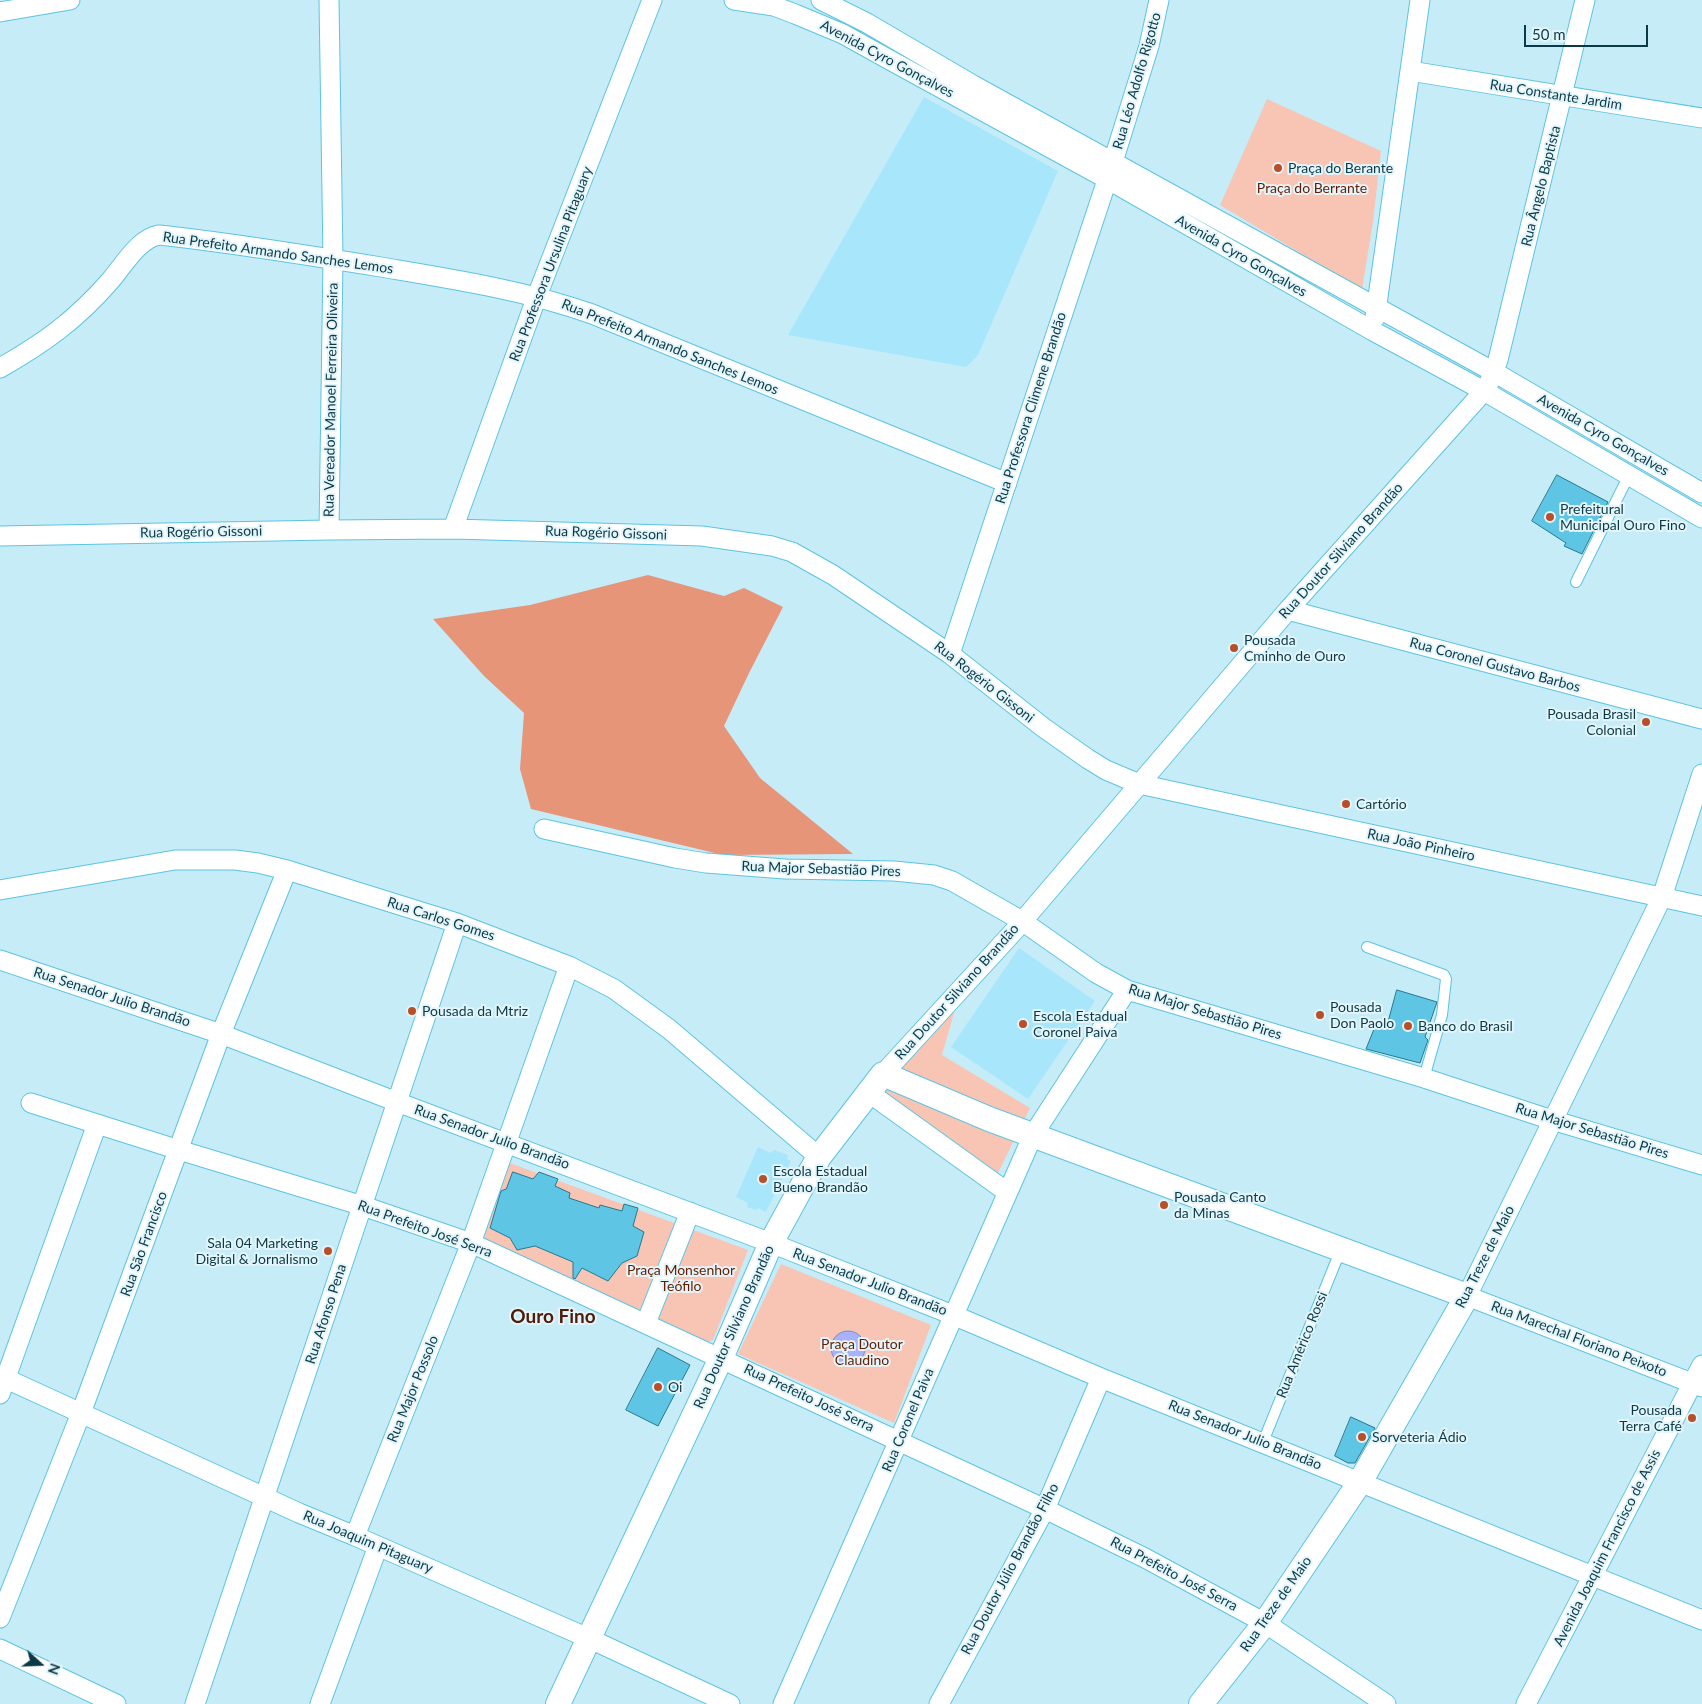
<!DOCTYPE html>
<meta charset="utf-8">
<style>
body{margin:0}
#map{position:relative;width:1702px;height:1704px;overflow:hidden;background:#c6ecf8;font-family:Lato,sans-serif}
canvas{display:block}
.north{position:absolute;left:15px;top:1639px;width:50px;height:50px;-webkit-text-stroke:4px #e3f5fb;paint-order:stroke;rotate:110deg;font-size:14px;font-weight:700;line-height:20px;text-align:center;color:#0b3a46}
.north::after{content:'';display:block;margin:auto;width:18px;height:22px;background:#0b3a46;clip-path:polygon(50% 0,100% 100%,50% 72%,0 100%)}
.scale{position:absolute;left:1524px;top:25px;width:124px;height:22px;box-sizing:border-box;border:2px solid #0b3a46;border-top:0;padding-left:6px;font-size:15px;line-height:18px;white-space:nowrap;color:#0b3a46;-webkit-text-stroke:4px #e3f5fb;paint-order:stroke}
</style>
<div id="map">
<canvas width="1702" height="1704"></canvas>
<div class="north">N</div>
<div class="scale">50 m</div>
</div>
<script>
const ctx = document.querySelector('canvas').getContext('2d');
ctx.lineJoin = 'round';
function paint(path, color) { ctx.fillStyle = color; ctx.fill(path, 'evenodd'); }
function trace(path, color, width, dash) { ctx.strokeStyle = color; ctx.lineWidth = width; ctx.lineCap = dash ? 'butt' : 'round'; ctx.setLineDash(dash || []); ctx.stroke(path); }
function write(font, color, halo, rows, align = 'center') {
  ctx.font = font + ' Lato,sans-serif'; ctx.lineWidth = 4; ctx.setLineDash([]); ctx.textBaseline = 'middle'; ctx.strokeStyle = halo; ctx.fillStyle = color; for (const [text, x, y, turn = 0] of rows) {
    ctx.save(); ctx.translate(x, y); ctx.rotate((+turn || 0) * Math.PI / 180); ctx.textAlign = isNaN(turn) ? turn : align; if (halo) ctx.strokeText(text, 0, 0); ctx.fillText(text, 0, 0); ctx.restore();
  }
}
paint(new Path2D(`
 M924,97l134,74 -80,184 -12,12 -178,-32z
 M1019,948l76,53 -67,98 -77,-52z
 M758,1147l13,6 3,-3 14,5 -1,4 4,2 -25,51 -8,-4 -2,2 -9,-3 1,-4 -12,-6z`), '#a8e7fb');
paint(new Path2D(`
 M1267,99l114,52 -8,71 -11,68 -142,-85z
 M956,1006l-14,49 88,53 -34,69 -116,-88z
 M507,1162l241,88 -35,90 -9,3 -226,-101z
 M781,1264l150,61 -37,98 -156,-69z`), '#f8c5b4');
paint(new Path2D(`
 M648,575l76,21 20,-8 39,19 -34,66 -25,53 36,52 93,76 -130,1 -192,-46 -11,-40 4,-56 -40,-37 -51,-57 97,-14z`), '#e69579');
const water = new Path2D(`
 M831 1348a17 17 0 1 1 34 0a17 17 0 1 1-34 0Z`);
paint(water, '#aab1fc');
trace(water, '#7a8dc5', 1);
const building = new Path2D(`
 M1557,475l51,27 -26,52 -18,-8 2,-3 -34,-22z
 M1397,990l40,12 -12,35 3,3 -8,23 -54,-14 10,-25 10,4z
 M513,1172l20,7 6,-7 19,7 -3,7 15,7 -1,5 30,10 1,-3 22,6 2,-7 14,4 -5,18 11,6 -7,24 -15,7 -14,18 -26,-13 -7,11 -2,-1v-16l-38,-16 -18,4 -7,-12 -20,-10 11,-37 5,-2z
 M658,1348l32,17 -32,61 -32,-16z
 M1351,1417l24,11 -20,35h-7l-13,-7z`);
paint(building, '#5ec6e4');
trace(building, '#25788e', 1);
const service = new Path2D(`
 M1576,582l53,-107
 M1367,947l77,28 2,4 -4,36 -18,63
 M1263,1442l78,-193`);
const minor = new Path2D(`
 M329,0l4,259 -4,271
 M734,0l40,6 21,8 48,20 45,25 219,120 266,152 111,60 218,127
 M821,0l46,23 106,62 521,287 208,121
 M0,12l70,-12
 M1410,71l292,47
 M1375,318l45,-318
 M0,368c44,-25 76,-48 110,-87 13,-15 29,-43 49,-46 74,8 148,20 222,32 71,12 143,23 211,47l415,169
 M453,529l84,-233 115,-296
 M0,536l329,-6 124,-1 249,7 70,10 20,6 41,23 117,79 94,74 44,31 18,11 33,14 563,122
 M1288,610l414,109
 M950,654l163,-492 36,-116 10,-46
 M1702,774l-40,123 -195,399 235,91
 M544,829l131,29 31,5 79,6 109,2 40,4 18,6 70,40 74,52 31,17 297,88 128,42 150,45
 M0,890l175,-30h60l23,3 29,7 170,53 112,43 45,23 55,40 150,128
 M0,960l221,74 176,68 374,141 182,72 148,63 601,242
 M883,1074l132,-144 273,-320 196,-219 5,-8 9,-23 87,-360
 M868,1092l139,100
 M31,1103l148,47 184,56 108,37 574,266 100,49 120,65 121,81
 M646,1323l44,-111
 M0,1376l299,137 56,23 233,102 142,66
 M0,1394l97,-270
 M355,1536l116,-293 98,-277
 M0,1618l81,-205 140,-379 66,-164
 M0,1649l116,55
 M195,1704l262,-781
 M320,1704l58,-158
 M783,1704l250,-569 94,-145
 M939,1704l106,-195 56,-131
 M1526,1704l176,-339`);
const tertiary = new Path2D(`
 M558,1704l163,-346 50,-115 30,-55 18,-31 64,-83 106,45 478,177 -107,186 -95,141 -64,81`);
trace(service, '#5cc4e2', 12);
trace(minor, '#5cc4e2', 21);
trace(tertiary, '#5cc4e2', 26);
trace(service, '#fff', 10);
trace(minor, '#fff', 19);
trace(tertiary, '#fff', 24);
for (const [x, y, r, color] of [
 [1278,168,5,"#b74f29"],
 [1550,517,5,"#b74f29"],
 [1234,648,5,"#b74f29"],
 [1646,722,5,"#b74f29"],
 [1346,804,5,"#b74f29"],
 [412,1011,5,"#b74f29"],
 [1320,1015,5,"#b74f29"],
 [1023,1024,5,"#b74f29"],
 [1408,1026,5,"#b74f29"],
 [763,1179,5,"#b74f29"],
 [1164,1205,5,"#b74f29"],
 [328,1251,5,"#b74f29"],
 [658,1387,5,"#b74f29"],
 [1692,1418,5,"#b74f29"],
 [1362,1437,5,"#b74f29"]
]) { const dot = new Path2D(); dot.arc(x, y, r, 0, 2 * Math.PI); ctx.fillStyle = color; ctx.fill(dot); trace(dot, '#e3f5fb', 2); }
write('14px', '#0b3a46', '#e3f5fb', [
 ["Avenida Cyro Gonçalves",887,59,28],
 ["Rua Léo Adolfo Rigotto",1137,81,-74],
 ["Rua Constante Jardim",1556,95,9],
 ["Rua Ângelo Baptista",1541,186,-76],
 ["Rua Prefeito Armando Sanches Lemos",278,253,8],
 ["Avenida Cyro Gonçalves",1241,256,30],
 ["Rua Professora Ursulina Pitaguary",551,264,-69],
 ["Rua Prefeito Armando Sanches Lemos",670,347,22],
 ["Rua Vereador Manoel Ferreira Oliveira",331,400,-89],
 ["Rua Professora Climene Brandão",1031,408,-72],
 ["Avenida Cyro Gonçalves",1603,435,30],
 ["Rua Rogério Gissoni",201,532,-1],
 ["Rua Rogério Gissoni",606,533,2],
 ["Rua Doutor Silviano Brandão",1341,551,-48],
 ["Rua Coronel Gustavo Barbos",1495,665,15],
 ["Rua Rogério Gissoni",984,682,38],
 ["Rua João Pinheiro",1421,845,12],
 ["Rua Major Sebastião Pires",821,869,2],
 ["Rua Carlos Gomes",441,919,18],
 ["Rua Doutor Silviano Brandão",957,992,-48],
 ["Rua Senador Julio Brandão",112,997,18],
 ["Rua Major Sebastião Pires",1205,1012,17],
 ["Rua Major Sebastião Pires",1592,1131,17],
 ["Rua Senador Julio Brandão",492,1137,20],
 ["Rua Prefeito José Serra",425,1229,20],
 ["Rua São Francisco",144,1244,-70],
 ["Rua Treze de Maio",1485,1257,-63],
 ["Rua Senador Julio Brandão",870,1282,21],
 ["Rua Afonso Pena",326,1314,-72],
 ["Rua Doutor Silviano Brandão",734,1327,-66],
 ["Rua Marechal Floriano Peixoto",1579,1339,21],
 ["Rua Américo Rossi",1302,1345,-68],
 ["Rua Major Possolo",413,1389,-68],
 ["Rua Prefeito José Serra",809,1398,25],
 ["Rua Coronel Paiva",908,1420,-67],
 ["Rua Senador Julio Brandão",1245,1435,22],
 ["Rua Joaquim Pitaguary",368,1542,23],
 ["Avenida Joaquim Francisco de Assis",1607,1548,-63],
 ["Rua Doutor Júlio Brandão Filho",1010,1569,-62],
 ["Rua Prefeito José Serra",1174,1574,28],
 ["Rua Treze de Maio",1276,1604,-55]
]);
write('14px', '#0b3a46', '#e3f5fb', [
 ["Praça do Berante",1288,168],
 ["Prefeitural",1560,509],
 ["Municipal Ouro Fino",1560,525],
 ["Pousada",1244,640],
 ["Cminho de Ouro",1244,656],
 ["Pousada Brasil",1636,714,"right"],
 ["Colonial",1636,730,"right"],
 ["Cartório",1356,804],
 ["Pousada",1330,1007],
 ["Don Paolo",1330,1023],
 ["Pousada da Mtriz",422,1011],
 ["Escola Estadual",1033,1016],
 ["Coronel Paiva",1033,1032],
 ["Banco do Brasil",1418,1026],
 ["Escola Estadual",773,1171],
 ["Bueno Brandão",773,1187],
 ["Pousada Canto",1174,1197],
 ["da Minas",1174,1213],
 ["Sala 04 Marketing",318,1243,"right"],
 ["Digital & Jornalismo",318,1259,"right"],
 ["Oi",668,1387],
 ["Pousada",1682,1410,"right"],
 ["Terra Café",1682,1426,"right"],
 ["Sorveteria Ádio",1372,1437]
], 'left');
write('14px', '#641d00', '#e3f5fb', [
 ["Praça do Berrante",1312,188],
 ["Praça Monsenhor",681,1270],
 ["Teófilo",681,1286],
 ["Praça Doutor",862,1344],
 ["Claudino",862,1360]
]);
write('bold 19px', '#4e1c0a', '#e3f5fb', [
 ["Ouro Fino",553,1317]
]);
</script>
